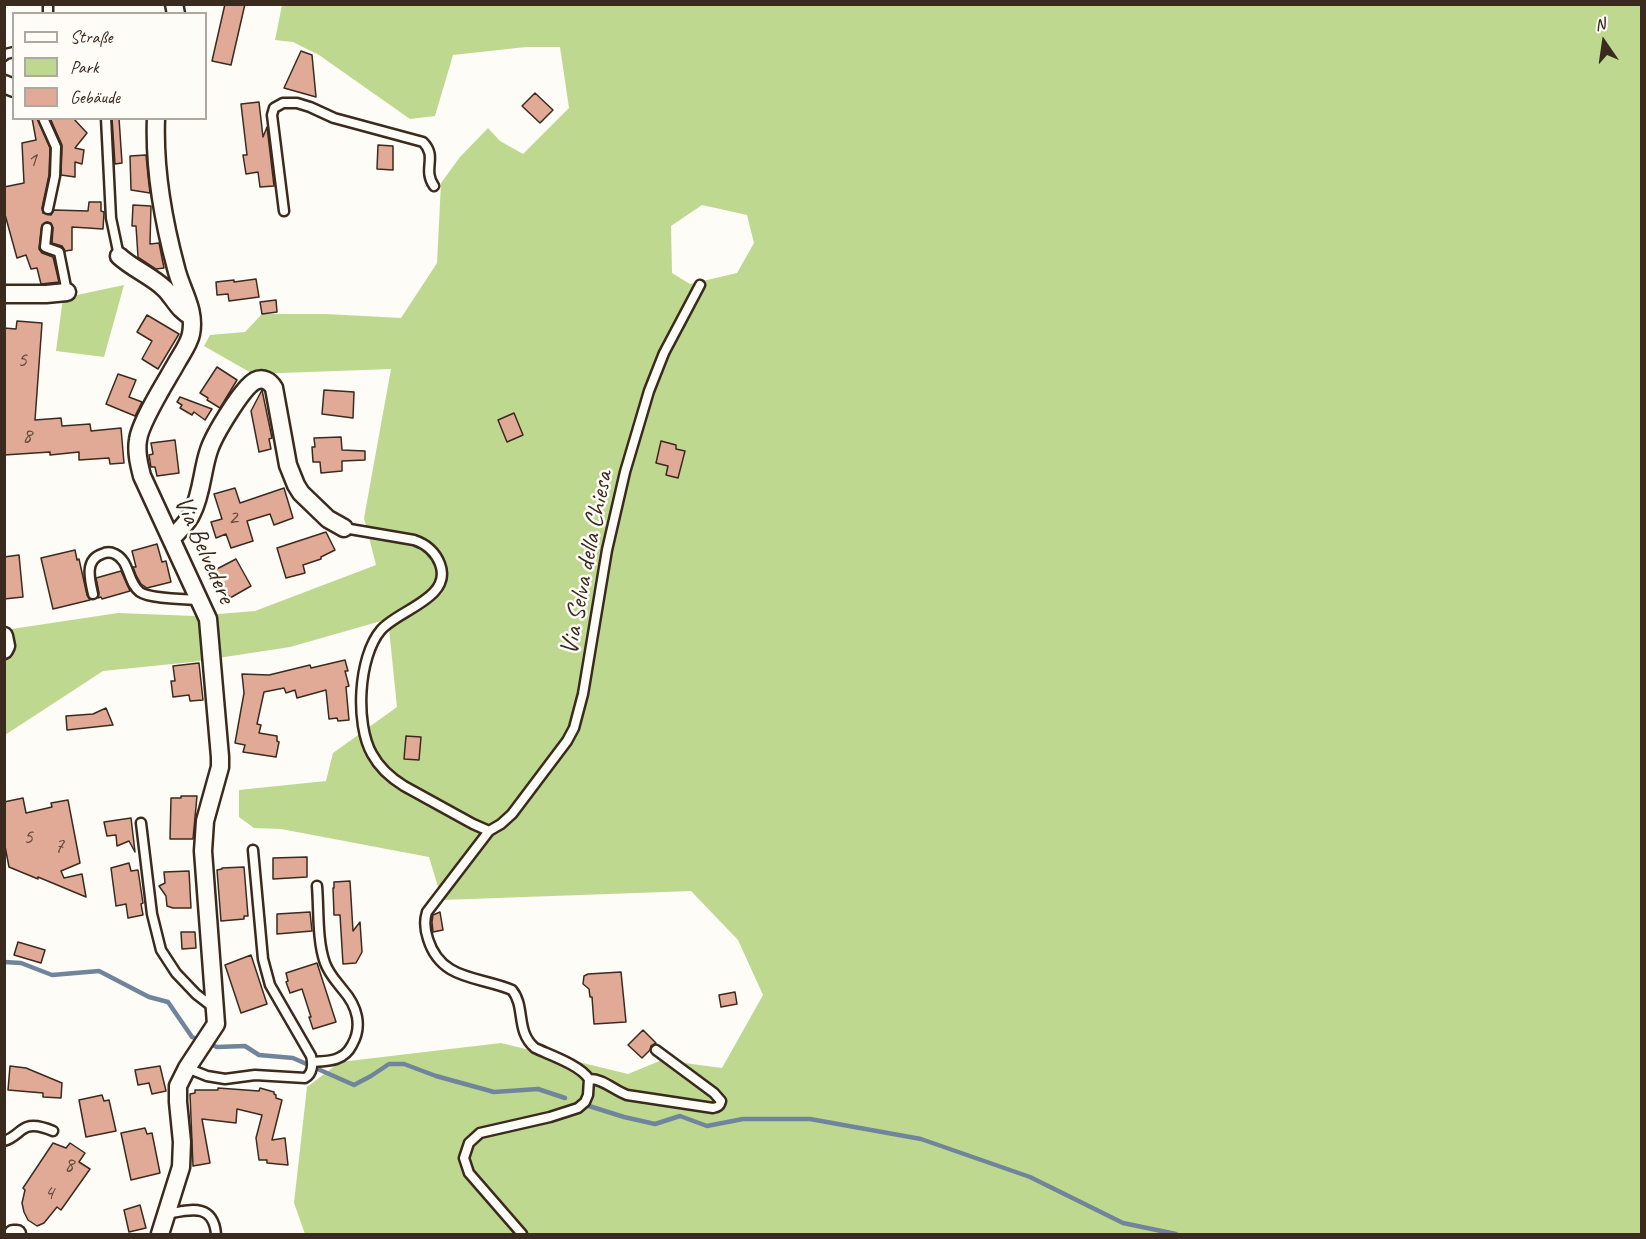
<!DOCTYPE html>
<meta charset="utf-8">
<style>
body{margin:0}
#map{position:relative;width:1646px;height:1239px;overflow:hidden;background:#fdfcf7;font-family:Caveat,sans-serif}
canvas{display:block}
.frame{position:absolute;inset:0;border:6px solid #3b2a1e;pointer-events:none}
.legend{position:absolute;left:12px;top:12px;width:195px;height:108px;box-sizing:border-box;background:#fdfcf7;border:2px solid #afa8a0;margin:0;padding:8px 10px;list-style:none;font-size:18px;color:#3b2a1e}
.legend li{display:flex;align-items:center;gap:12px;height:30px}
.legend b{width:30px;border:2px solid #afa8a0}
.north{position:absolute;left:1574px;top:12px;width:60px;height:60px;-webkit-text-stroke:4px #fdfcf7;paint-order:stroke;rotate:347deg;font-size:16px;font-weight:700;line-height:24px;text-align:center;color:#3b2a1e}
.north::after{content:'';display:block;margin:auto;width:21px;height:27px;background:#3b2a1e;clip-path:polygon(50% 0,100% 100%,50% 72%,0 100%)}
</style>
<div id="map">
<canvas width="1646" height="1239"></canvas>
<div class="frame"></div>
<ul class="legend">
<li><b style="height:8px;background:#fdfcf7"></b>Straße</li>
<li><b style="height:16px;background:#bfd88f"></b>Park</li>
<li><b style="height:16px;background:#e1aa97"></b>Gebäude</li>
</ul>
<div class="north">N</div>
</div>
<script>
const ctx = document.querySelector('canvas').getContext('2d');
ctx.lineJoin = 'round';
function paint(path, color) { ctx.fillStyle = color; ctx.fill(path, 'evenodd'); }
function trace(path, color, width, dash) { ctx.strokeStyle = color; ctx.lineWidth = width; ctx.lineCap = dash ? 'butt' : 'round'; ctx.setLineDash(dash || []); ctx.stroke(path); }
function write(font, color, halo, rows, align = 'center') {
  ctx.font = font + ' Caveat,sans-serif'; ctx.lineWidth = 5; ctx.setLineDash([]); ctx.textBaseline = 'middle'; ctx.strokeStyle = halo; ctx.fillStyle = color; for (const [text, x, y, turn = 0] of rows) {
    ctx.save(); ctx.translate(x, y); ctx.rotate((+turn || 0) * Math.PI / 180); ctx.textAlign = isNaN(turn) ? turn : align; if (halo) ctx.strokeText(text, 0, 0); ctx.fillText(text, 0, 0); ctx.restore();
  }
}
paint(new Path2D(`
 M282,5h1359v1229h-1336l-11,-31 13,-116 33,-25 161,-19 127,31 34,-14 60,8 41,-73 -25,-55 -47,-49 -249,9 -13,-43 -148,-28 -27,-1 -15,-11v-27l87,-9 7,-28 64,-46 -9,-88 -98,28 -98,15 -89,9 -98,64v-105l113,-17 76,3 61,-5 121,-46 -12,-47 27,-149 -138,5 -49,-28 6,-11 35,-3 17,-18h64l75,4 36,-55 4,-80 19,-26 28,-29 12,13 23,13 46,-46 -9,-61h-34l-73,8 -18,61 -25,3 -91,-64 -26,-13 -18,-2zM702,205l45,10 7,28 -17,30 -47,11 -18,-11 -1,-47z
 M124,285l-20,72 -48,-6 7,-53z`), '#bfd88f');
trace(new Path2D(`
 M4,962l17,1 31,12 47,-4 50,26 19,5 24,35 25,10 28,-1 14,9 34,3 61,27 17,-9 18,-12h15l32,12 58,16 44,-3 27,9
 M589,1106l35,11 31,7 25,-8 27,10 36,-7h67l111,20 109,38 93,46 53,11`), '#70859b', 4.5);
const building = new Path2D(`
 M225,4h20l-14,61 -19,-4z
 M301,51l11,4 4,42 -32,-9z
 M535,93l18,17 -13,13 -18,-17z
 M259,102l4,35 4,-10 7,59 -14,1 -2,-15 -12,2 -3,-19h4l-6,-51z
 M32,118h5l13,30 -1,27 -7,33 1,5 8,2 3,-5 34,1 1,-9h12v9l3,1 -1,17 -31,-2v23l-7,1 -3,-5 -10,-3 1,-15 -2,-5 -4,-1 -5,3 -3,24 3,4 11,4 6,25 -18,2 -4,-16 -6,1 -5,-14 -9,3 -13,-47v-24l20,-4 -2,-40 14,-3z
 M50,118h23l14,15 -12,15 9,2 -2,14 -7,-2v15l-14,-2 1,-30z
 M112,118h7l3,45 -7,1z
 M378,145l15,1v24l-16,-1z
 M146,155l2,21 2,17 -19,-3 -1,-34z
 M133,205l18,1 -1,38 9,-1 5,25 -8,1 -18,-12 -2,-31h-4z
 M256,279l3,18 -30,4 -1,-7 -11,1 -1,-13 18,-2v2z
 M276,300l1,12 -15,2 -2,-12z
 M147,315l32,19 -21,35 -16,-10 10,-18 -15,-9z
 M17,321l25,2 -7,97 26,-2 1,8 28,-2 1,7 30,-3 3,35 -14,1 -1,-6 -30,2v-8l-29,3v-3l-46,3v-127l12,1z
 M217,367l20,13 -17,28 -13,-8 1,-2 -8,-5z
 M118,374l18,6 -7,17 13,5 -7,14 -29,-12z
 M262,390l10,48 -3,1 2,10 -12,3 -8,-41z
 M324,390l30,2 -1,26 -31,-4z
 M180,397l32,12 -7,11 -11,-8 -2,3 -12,-7 2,-3 -5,-3z
 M514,413l9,22 -16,7 -9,-22z
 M341,437l1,13 23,1v9l-23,1v10l-21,2 -1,-11h-7l-1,-15h3l-1,-9z
 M175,440l4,33 -22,3 -2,-9h-4l-2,-12 4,-1 -2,-11z
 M661,441l15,4v4l9,2 -7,27 -12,-3 2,-9 -12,-3z
 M235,488l5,15 44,-15 9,30 -19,7 -4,-11 -23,7 6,20 -22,7 -5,-14 -10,4 -5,-16 11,-3 -8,-25z
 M326,532l9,18 -14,7v2l-18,6 2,8 -19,5 -9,-30z
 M157,544l5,18 4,-1 5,21 -24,6 -6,-4 -5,-9 -3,-8h3l-4,-16z
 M75,550l2,10 2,-1 8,36 3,5 -37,9 -12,-51z
 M19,555l4,42 -19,2v-42z
 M236,559l15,27 -21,12 -15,-28z
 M121,571l9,20 -28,8 -1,-2 -3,1 1,-5 -3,-15z
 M345,660l3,11h-3l4,15 -3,1 3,33 -11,1 -1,-3 -8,1 -3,-29 -29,8 -2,-8 -9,3 -2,-5 -20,4 -7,32 4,1 -2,8 18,3v5l2,1 -3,15 -33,-5 2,-7 -10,-2 9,-50 -2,-19 27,1 41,-10 1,3z
 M199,663l4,37 -13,1 -1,-6 -16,2 -2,-16h4l-2,-15z
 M106,708l7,17 -46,5 -1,-14 27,-2z
 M406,736l15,1 -2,23 -15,-1z
 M181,796h16l-4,43h-23l1,-41h10z
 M23,798l3,15 26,-6 -1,-4 17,-3 12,63 -19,8 3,7 18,-4 4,23 -48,-20v2l-29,-12 -5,-26v-39z
 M131,818l4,34 -6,-11 -12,5 -1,-11 -9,1 -3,-14z
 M307,857v20l-34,2v-21z
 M129,863l2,8 7,-1 5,33 -2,1 2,11 -15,3 -2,-14 -10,2 -5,-38z
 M244,867l4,49h-4v3l-23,2 -4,-51 5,-1v-1z
 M189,871l2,37h-18l-6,-2 -1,-10 -7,-10 6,-3 -1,-11z
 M350,881l3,50 7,-9 2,30 -6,11 -13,1 -3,-49h-6l-1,-27h1v-6z
 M310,912l2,19 -35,3v-20z
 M440,912l3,18 -10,2 -1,-10 1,-7z
 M181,932h14l1,16 -14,1z
 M18,942l27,8 -4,13 -27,-8z
 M251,955l16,49 -26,9 -16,-48z
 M317,963l19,59 -23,7 -4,-12h2l-9,-28 -12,4 -4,-11 2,-1 -2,-8z
 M621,972l5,50 -32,2 -2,-27h-2l-1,-8 -6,-5 1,-8 4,-2z
 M735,992l2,12 -16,3 -2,-12z
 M643,1030l13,13 -5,3 -1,4 -8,8 -14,-13z
 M10,1066l16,2 36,15 -1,15 -18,-1v-4l-35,-3z
 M160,1066l6,25 -14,3 -3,-11 -11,2 -3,-15z
 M218,1088l41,3 1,-3 14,4v2l2,1v3l6,2 -10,40 13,-2 3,27 -21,-2v-3h-8l-3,-22 6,-23 -25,-6 -1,14 -34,-4 8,44 -17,3 -3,-72 5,-1v-3h23z
 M102,1095l2,6 5,-1 7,31 -30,6 -7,-37z
 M145,1128l2,6 5,-1 8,40 -29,7 -10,-47z
 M53,1143l13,5 4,-5 15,10 -6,9 11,7 -29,41 -4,-3 -13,16 -7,3 -9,-6 -4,-8 -2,-9 3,-13 -2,-2z
 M140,1205l6,23 -17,4 -5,-22z`);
paint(building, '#e1aa97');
trace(building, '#3b2a1e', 1.5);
const service = new Path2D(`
 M48,4v10
 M4,56l2,-2 8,-2
 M43,118l13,29 -1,29 -7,33
 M106,118l5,100 8,38
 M284,211l-12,-96 2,-7 9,-5h14l13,4 24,11 89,24c15,15 -1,27 11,44
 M47,228l-2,19 14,5 8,40
 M344,528l70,12c12,4 21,11 26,24 13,34 -42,46 -59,66 -23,27 -26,94 -9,124 7,13 19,24 32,32l69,38 16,7 -62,81c-3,9 -2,18 1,27 13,42 51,37 84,51 14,17 3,41 23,58 15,7 45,17 54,31l-1,16 -3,7 -7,6 -28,9 -70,16 -11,10 -5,15 5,15 53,61
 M93,594c-3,-14 -9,-34 9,-40 4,-2 9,-2 13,0 15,7 12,28 25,38 10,7 46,7 59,8
 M141,823l11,91 9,36 15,23 20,21 13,10 6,1
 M489,831l12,-7 11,-10 55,-73 7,-13 9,-34 24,-144 18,-78 24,-81 15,-38 36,-68
 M313,1062c16,-1 31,-1 39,-17 11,-19 5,-39 -9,-55 -7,-9 -14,-16 -18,-27 -8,-22 -6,-53 -8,-77
 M187,1068l20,8 18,3 30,-4 50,3c8,-4 8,-15 6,-22l-41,-71 -7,-26 -10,-109
 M589,1079c13,-1 26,12 38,16l86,13c5,-1 7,-2 8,-7l-7,-8 -58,-43
 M4,1141c11,-3 15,-11 23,-14 8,-3 19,1 26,4
 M166,1214c23,-4 47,-12 50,20`);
const minor = new Path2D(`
 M174,4l2,10
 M4,84l10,4
 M156,118c-2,50 7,102 20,150 5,22 20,41 15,66 -2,10 -9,19 -14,28 -10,18 -37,60 -39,78 -2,12 1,24 4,36l66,143 12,138v10l-15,54 -2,30 13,173 -29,44 -9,18v16l4,40 -1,25 -21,67
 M119,256c14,13 33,20 46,33 9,9 14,22 26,27
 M4,294h42l21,-2
 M172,538c7,-8 16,-15 20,-25 10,-19 10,-43 17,-63 5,-15 33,-62 46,-69 8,-4 15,0 19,7l14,77 8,20 5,8 27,26 16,9
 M4,636l2,10 -2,4
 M13,1234h4`);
trace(service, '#3b2a1e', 13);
trace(minor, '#3b2a1e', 21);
trace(service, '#fdfcf7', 8);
trace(minor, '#fdfcf7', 16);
write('22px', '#644a3c', null, [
 ["1",32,160],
 ["5",22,360],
 ["8",27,436],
 ["2",233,518],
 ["5",28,837],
 ["7",59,846],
 ["8",69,1165],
 ["4",49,1193]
]);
write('26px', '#3b2a1e', '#fdfcf7', [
 ["Via Belvedere",204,550,66],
 ["Via Selva della Chiesa",587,563,-79]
]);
</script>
